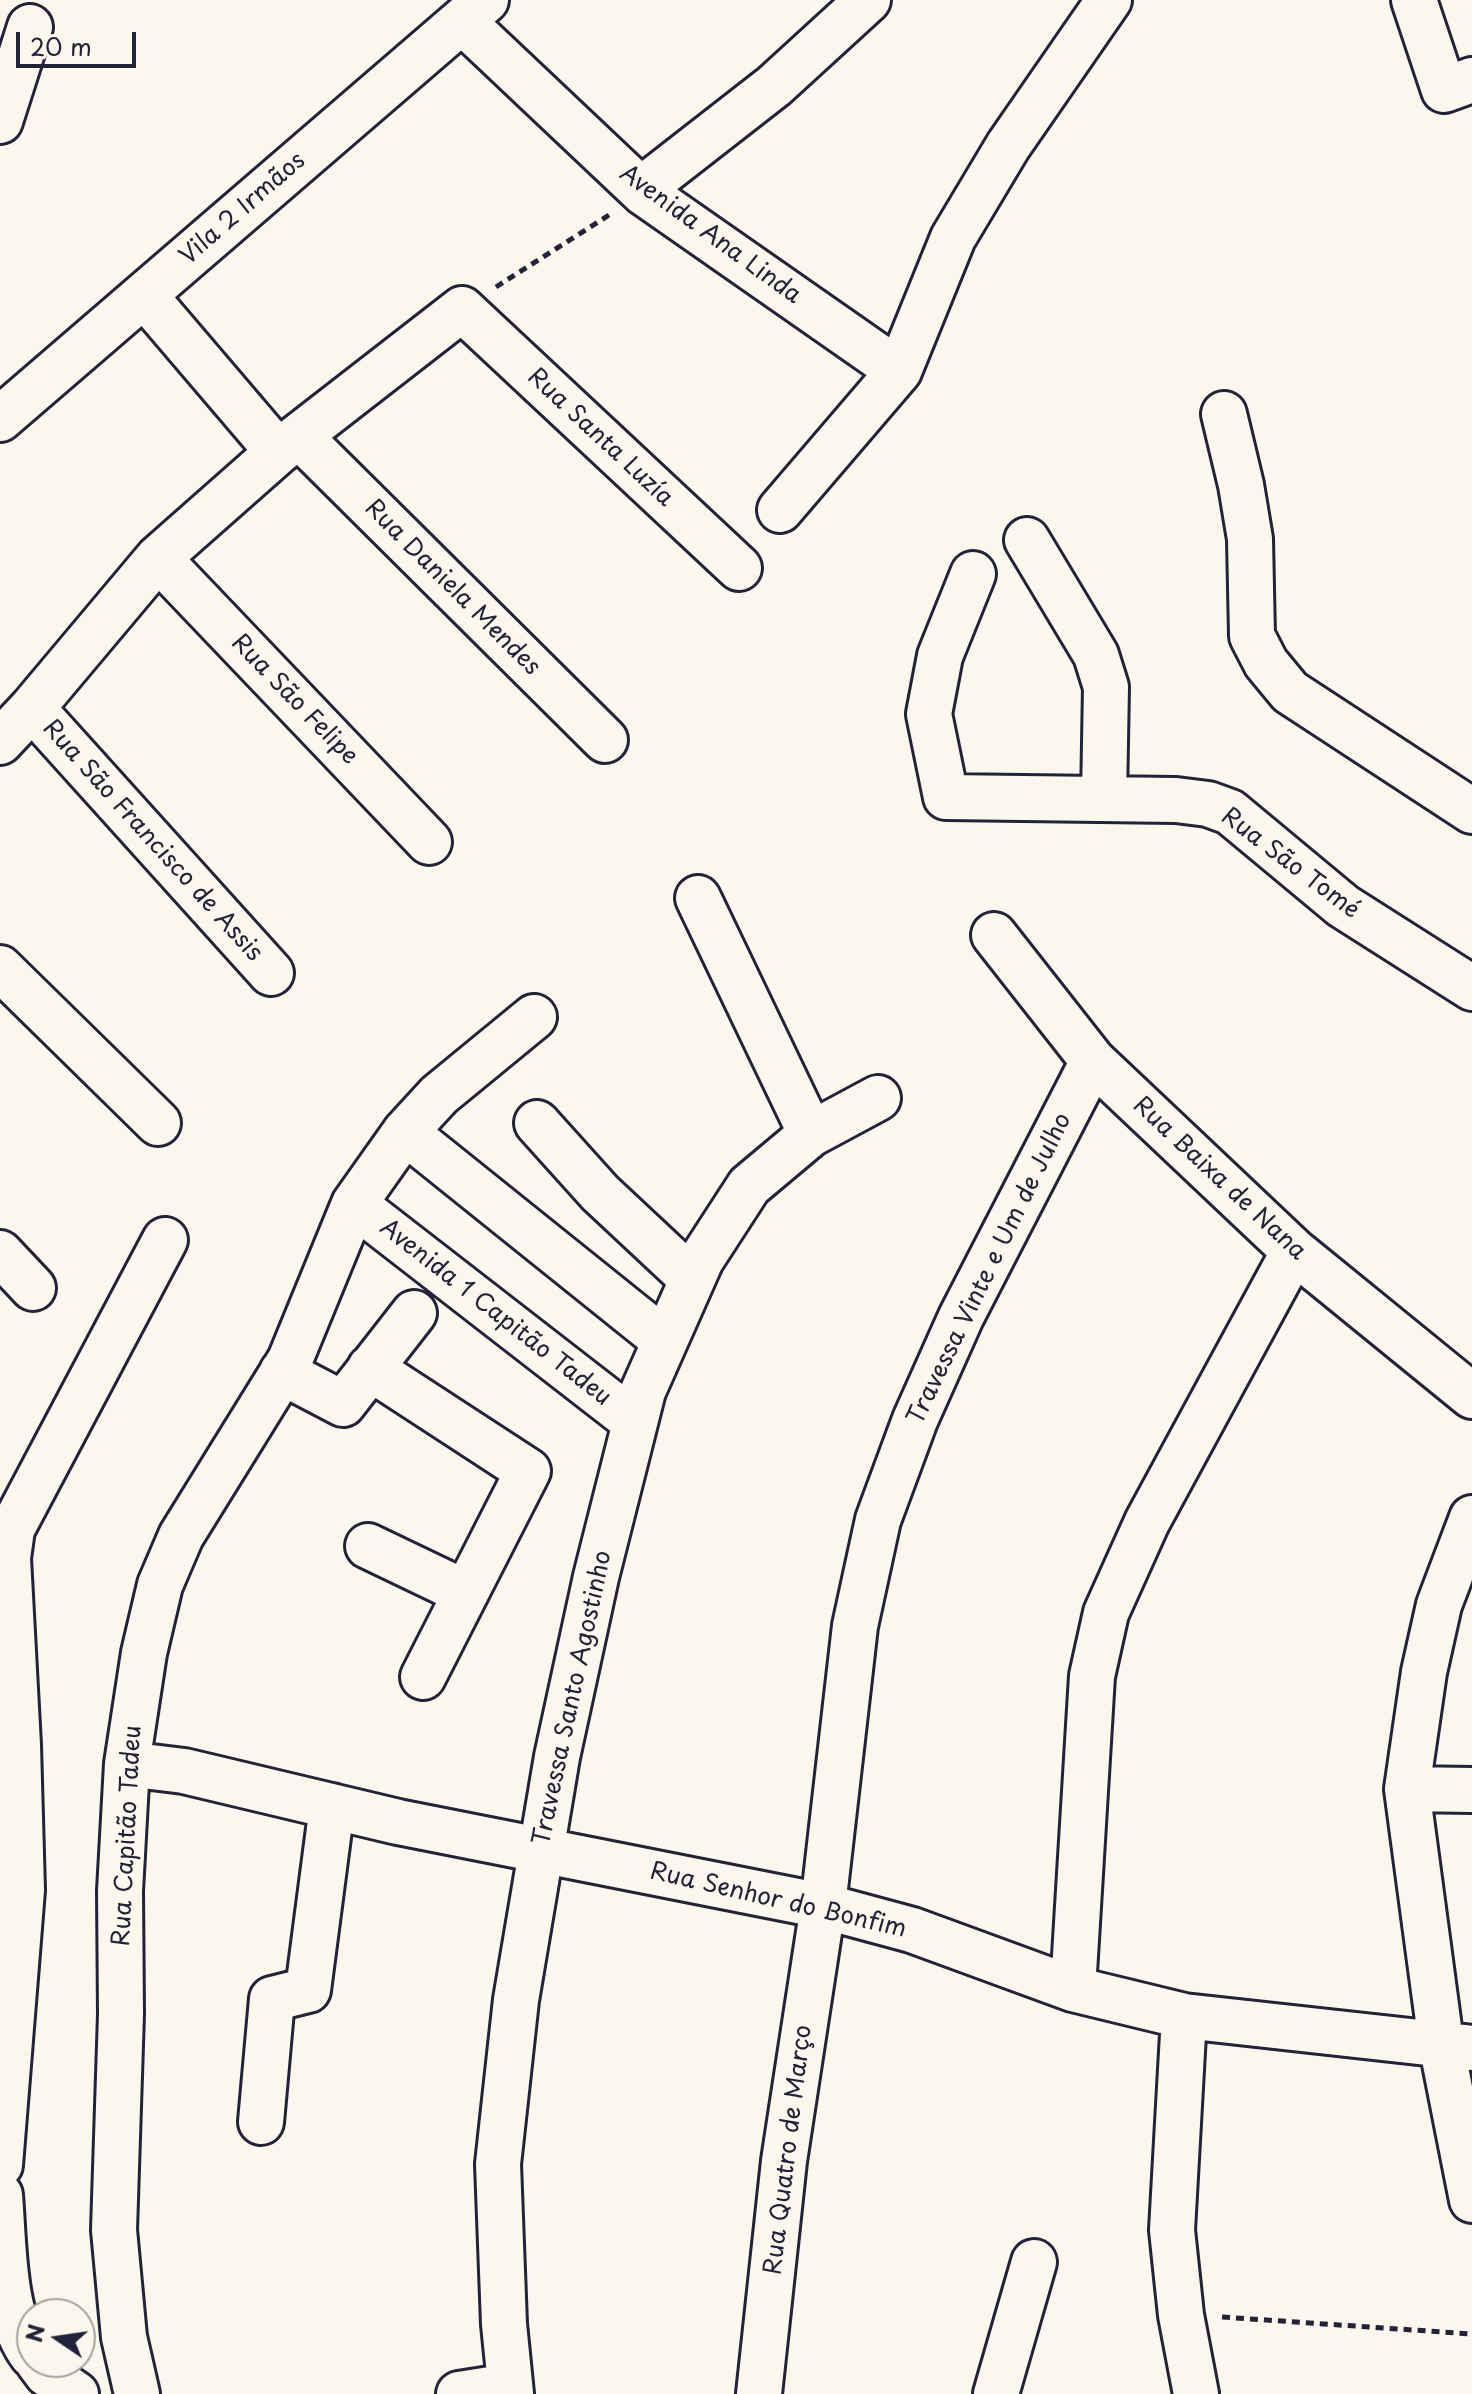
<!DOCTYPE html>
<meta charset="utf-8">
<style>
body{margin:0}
#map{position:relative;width:1472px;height:2394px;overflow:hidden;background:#fbf7ec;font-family:"Playpen Sans",sans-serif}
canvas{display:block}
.north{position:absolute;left:16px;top:2298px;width:80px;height:80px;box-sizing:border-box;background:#fbf7ec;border:2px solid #a4a2a5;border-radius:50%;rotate:283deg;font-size:22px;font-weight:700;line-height:32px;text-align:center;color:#22223b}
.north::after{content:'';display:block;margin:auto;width:28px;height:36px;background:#22223b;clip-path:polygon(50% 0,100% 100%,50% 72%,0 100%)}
.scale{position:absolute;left:16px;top:32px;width:120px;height:36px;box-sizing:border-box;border:4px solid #22223b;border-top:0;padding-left:10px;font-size:24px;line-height:28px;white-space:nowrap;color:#22223b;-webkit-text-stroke:6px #fbf7ec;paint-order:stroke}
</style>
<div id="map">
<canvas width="1472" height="2394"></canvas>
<div class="north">N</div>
<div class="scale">20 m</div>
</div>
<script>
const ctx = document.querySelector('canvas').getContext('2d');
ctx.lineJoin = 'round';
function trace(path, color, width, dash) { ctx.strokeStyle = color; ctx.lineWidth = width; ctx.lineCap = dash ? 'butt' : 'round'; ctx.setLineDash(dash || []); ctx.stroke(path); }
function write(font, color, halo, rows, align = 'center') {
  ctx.font = font + ' "Playpen Sans",sans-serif'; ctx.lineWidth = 6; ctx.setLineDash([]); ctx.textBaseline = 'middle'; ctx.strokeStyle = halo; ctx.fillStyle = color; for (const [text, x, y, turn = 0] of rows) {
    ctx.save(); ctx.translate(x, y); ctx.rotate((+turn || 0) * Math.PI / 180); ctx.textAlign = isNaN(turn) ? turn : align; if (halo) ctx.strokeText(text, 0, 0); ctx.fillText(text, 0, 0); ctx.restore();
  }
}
const minor = new Path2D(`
 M1414,0l30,90 28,-10
 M462,21l182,172 255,178
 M0,121l30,-94
 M644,193l12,-15 118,-92 94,-86
 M144,295l134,157
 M1224,414l17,71 9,54 2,97 14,27 24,29 182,119
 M0,419l486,-419
 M299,436l306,304
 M780,510l119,-139 54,-133 55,-92 101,-146
 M1027,540l69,115 10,32 -2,112
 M158,558l271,284
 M973,574l-33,82 -11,58 17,83 230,3 32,4 22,8 113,94 129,82
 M32,708l239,265
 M0,742l32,-34 126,-150 120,-106 184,-143 277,259
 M698,898l113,236
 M994,935l99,126 201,190 178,145
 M0,968l158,155
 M537,1123l63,70 92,86
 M405,1132l259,208
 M354,1204l281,218
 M0,1253l33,35
 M370,1368l158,103 -105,206
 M282,1372l61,32 71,-91
 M1472,1518l-33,87 -15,67 -17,117 34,254 31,157
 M368,1546l98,47
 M127,1764l57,7 214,51 425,84 89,24 161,59 111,27 288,32
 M1407,1789l65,1
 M1073,1989l19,-313 14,-63 41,-91 147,-271
 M1184,2016l-12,214 9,85 15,79
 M261,2122l11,-123 36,-9 24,-184
 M0,2165l22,-275 -4,-145 -10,-187 4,-29 153,-289
 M0,2195c4,47 2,121 32,160
 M38,2362l9,12 29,20
 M137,2394l-13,-57 -10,-107 7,-216 -1,-123 7,-127 17,-111 16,-68 21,-49 109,-176 64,-156 51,-72 34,-37 95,-78
 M459,2394l51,-8
 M511,2394l-7,-70 -6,-160 18,-164 41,-243 39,-180 47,-186 58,-131 48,-74 62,-52 67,-36
 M759,2394l25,-233 39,-255 32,-280 23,-106 37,-100 46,-103 132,-256
 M996,2394l38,-132`);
trace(minor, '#22223b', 50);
trace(new Path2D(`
 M496,287l113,-72
 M1222,2317l250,17`), '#22223b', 5, [8, 6]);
trace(minor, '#fbf7ec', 44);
write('24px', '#22223b', '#fbf7ec', [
 ["Vila 2 Irmãos",243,209,-41],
 ["Avenida Ana Linda",710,235,36],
 ["Rua Santa Luzía",600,438,43],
 ["Rua Daniela Mendes",452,588,45],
 ["Rua São Felipe",294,700,46],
 ["Rua São Francisco de Assis",152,841,48],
 ["Rua São Tomé",1290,864,37],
 ["Rua Baixa de Nana",1219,1179,43],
 ["Travessa Vinte e Um de Julho",990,1269,-64],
 ["Avenida 1 Capitão Tadeu",495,1313,38],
 ["Travessa Santo Agostinho",573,1698,-78],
 ["Rua Capitão Tadeu",128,1836,-87],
 ["Rua Senhor do Bonfim",778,1901,13],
 ["Rua Quatro de Março",789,2150,-83]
]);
</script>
